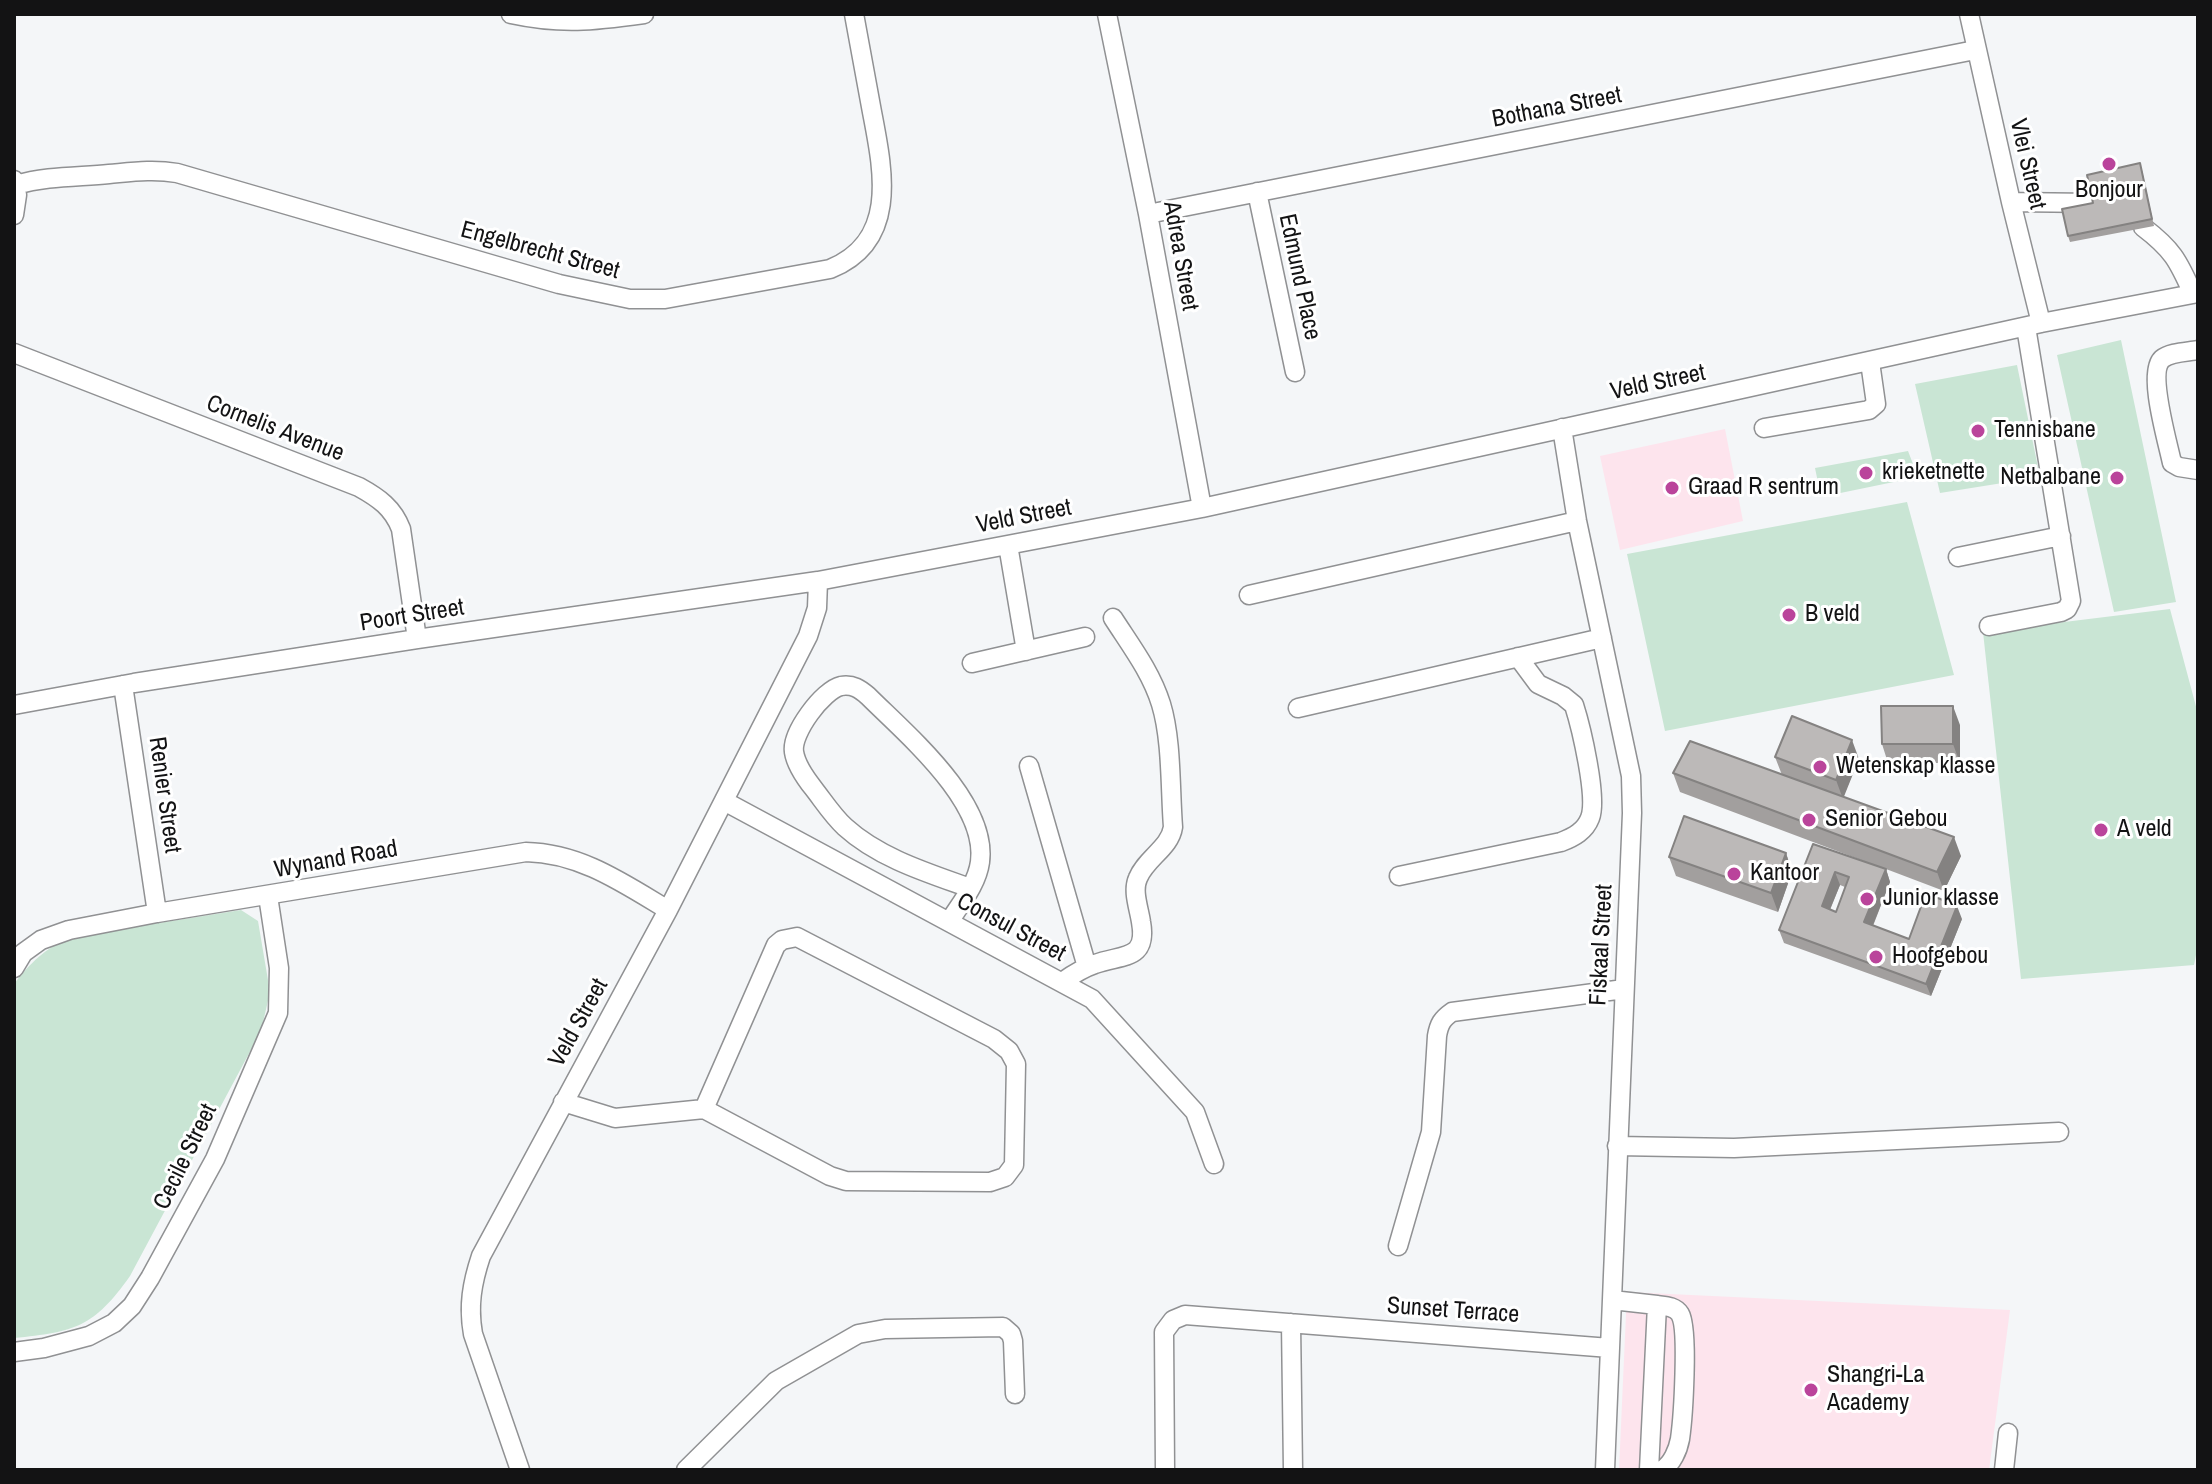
<!DOCTYPE html>
<style>
body{margin:0}
#map{position:relative;width:2212px;height:1484px;overflow:hidden;background:#f4f6f8;font-family:"Archivo Narrow",sans-serif}
canvas{display:block}
.frame{position:absolute;inset:0;border:16px solid #131314;pointer-events:none}
</style>
<div id="map">
<canvas width="2212" height="1484"></canvas>
<div class="frame"></div>
</div>
<script>
const ctx = document.querySelector('canvas').getContext('2d');
ctx.lineJoin = 'round';
function paint(path, color) { ctx.fillStyle = color; ctx.fill(path, 'evenodd'); }
function trace(path, color, width, dash) { ctx.strokeStyle = color; ctx.lineWidth = width; ctx.lineCap = dash ? 'butt' : 'round'; ctx.setLineDash(dash || []); ctx.stroke(path); }
function write(font, color, halo, rows, align = 'center') {
  ctx.font = font + ' "Archivo Narrow",sans-serif'; ctx.lineWidth = 6; ctx.setLineDash([]); ctx.textBaseline = 'middle'; ctx.strokeStyle = halo; ctx.fillStyle = color; for (const [text, x, y, turn = 0] of rows) {
    ctx.save(); ctx.translate(x, y); ctx.rotate((+turn || 0) * Math.PI / 180); ctx.textAlign = isNaN(turn) ? turn : align; if (halo) ctx.strokeText(text, 0, 0); ctx.fillText(text, 0, 0); ctx.restore();
  }
}
paint(new Path2D(`
 M1725,429l18,92 -123,29 -20,-94z
 M1627,1292l383,18 -21,160h-370z`), '#fde4ed');
paint(new Path2D(`
 M2121,340l55,262 -62,10 -57,-257z
 M2017,365l23,112 -100,16 -25,-109z
 M1908,451l10,26 -97,20 -6,-29z
 M1907,502l47,173 -289,56 -38,-177z
 M2170,609l28,105v231l-4,20 -173,14 -38,-347z
 M241,910l17,11 12,71 -9,39 -131,245c-36,51 -55,56 -116,62v-354c17,-22 31,-35 56,-47z`), '#c9e5d4');
const minor = new Path2D(`
 M511,14c51,11 82,7 133,0
 M1107,14l41,200 54,294
 M1969,14l42,188 30,121
 M14,180l3,15 -3,20
 M16,185c30,-9 62,-8 93,-11 23,-2 44,-5 68,-1l382,111 71,15h35l165,-30c69,-28 53,-99 42,-157 -6,-33 -12,-65 -18,-98
 M1257,192l38,180
 M2011,202l83,1
 M1148,214l827,-164
 M2143,227c29,22 35,33 50,67
 M2198,350c-10,2 -28,2 -36,9 -15,14 6,84 10,104l7,4 19,3
 M14,353l345,134c20,11 34,21 42,42l16,110
 M1562,428l15,93 54,255 1,37 -27,657
 M1764,428l105,-18 7,-6 -6,-42
 M1008,545l18,106
 M1958,557l103,-21
 M1249,595l328,-74
 M1989,626l72,-14 6,-3 4,-8 -45,-274
 M972,663l113,-26
 M123,685l34,228
 M14,705l120,-22 283,-44 401,-58 384,-73 839,-185 157,-30
 M1298,708l304,-70
 M1029,766l58,201
 M724,801l368,198 103,113 19,52
 M1399,876l162,-34c13,-5 24,-11 29,-24 8,-20 -9,-91 -16,-113l-11,-9 -25,-12 -20,-27
 M949,922c12,-19 28,-38 31,-60 8,-60 -74,-128 -112,-166 -8,-7 -15,-12 -27,-10 -18,4 -50,47 -47,66 2,13 12,27 20,37 10,13 19,27 31,38 34,31 83,46 125,61
 M14,968l9,-15 18,-13 28,-10 88,-17 369,-61c54,1 97,31 142,58
 M1062,982c10,-7 21,-14 33,-18 27,-10 53,-3 46,-42 -2,-14 -9,-31 -3,-44 8,-20 32,-30 35,-51 -3,-38 -1,-87 -12,-123 -10,-32 -30,-58 -48,-86
 M563,1102l52,16 89,-9 126,67 16,5 144,1 15,-5 9,-12 2,-101 -7,-13 -15,-12 -197,-102 -15,3 -6,5 -72,164
 M1617,1146l117,2 325,-16
 M1398,1246l33,-114 6,-96c2,-12 5,-17 15,-24l172,-23
 M1612,1300l45,5 -8,165
 M1657,1305c8,1 18,1 23,9 9,15 3,104 0,125 -2,11 -8,25 -18,31
 M1291,1323l2,147
 M14,1352l30,-4 45,-12 25,-13 18,-17 18,-28 65,-119 63,-146 1,-45 -11,-72
 M520,1470l-47,-136c-5,-28 -1,-51 8,-78l187,-346 140,-274 9,-28 1,-27
 M686,1470l90,-89 82,-47 27,-5 118,-2 8,7 2,7 2,53
 M1165,1470l-1,-138 9,-12 12,-5 425,33
 M2004,1470l4,-37`);
trace(minor, '#909193', 21);
trace(minor, '#fff', 18);
paint(new Path2D(`
 M2142,170l12,56 -84,16 -2,-6 25,-33z
 M1960,725v38h-72l-6,-19z
 M1775,757l84,2 -16,38 118,59 -17,35 -58,-22 4,13 -17,44 36,13 53,-20 -31,77 -147,-53 -5,-13 34,-86 72,25 -205,-77 -7,-19 109,2zM1840,885l5,2 -9,25 -6,-2z
 M1786,853l6,19 -14,40 -102,-36 -7,-19z`), '#a29f9e');
paint(new Path2D(`
 M1953,706l7,19v38l-7,-19z
 M1852,740l7,19 -16,40 -7,-19z
 M1954,837l7,19 -17,35 -7,-19z
 M1786,853l6,19 -14,40 -7,-19z
 M1886,869l4,13 -21,53 -5,-13z
 M1835,872l5,13 -14,34 -4,-13z
 M1957,906l5,13 -31,77 -5,-12z`), '#848281');
const building = new Path2D(`
 M2140,163l12,56 -84,17 -6,-27 31,-6 -6,-28z
 M1881,706h72v38h-71z
 M1792,716l60,24 -16,40 -61,-23z
 M1690,741l264,96 -17,35 -264,-99z
 M1684,816l102,37 -15,40 -102,-36z
 M1813,844l73,25 -22,53 45,17 17,-46 31,13 -31,78 -147,-54zM1835,872l14,5 -13,35 -14,-6z`);
paint(building, '#bcb9b8');
trace(building, '#848281', 2);
for (const [x, y, r, color] of [
 [2109,164,8,"#ba449b"],
 [1978,431,8,"#ba449b"],
 [1866,473,8,"#ba449b"],
 [2117,478,8,"#ba449b"],
 [1672,488,8,"#ba449b"],
 [1789,615,8,"#ba449b"],
 [1820,767,8,"#ba449b"],
 [1809,820,8,"#ba449b"],
 [2101,830,8,"#ba449b"],
 [1734,874,8,"#ba449b"],
 [1867,899,8,"#ba449b"],
 [1876,957,8,"#ba449b"],
 [1811,1390,8,"#ba449b"]
]) { const dot = new Path2D(); dot.arc(x, y, r, 0, 2 * Math.PI); ctx.fillStyle = color; ctx.fill(dot); trace(dot, '#fff', 3); }
write('24px', '#131314', '#fff', [
 ["Bothana Street",1557,108,-11],
 ["Vlei Street",2027,164,77],
 ["Engelbrecht Street",540,251,15],
 ["Adrea Street",1180,256,80],
 ["Edmund Place",1299,277,78],
 ["Veld Street",1658,383,-12],
 ["Cornelis Avenue",275,429,21],
 ["Veld Street",1024,517,-11],
 ["Poort Street",412,616,-9],
 ["Renier Street",164,795,82],
 ["Wynand Road",336,860,-10],
 ["Consul Street",1011,928,28],
 ["Fiskaal Street",1602,945,-87],
 ["Veld Street",579,1023,-61],
 ["Cecile Street",186,1157,-64],
 ["Sunset Terrace",1453,1311,4]
]);
write('24px', '#131314', '#fff', [
 ["Bonjour",2109,191,"center"],
 ["Tennisbane",1994,431],
 ["krieketnette",1882,473],
 ["Netbalbane",2101,478,"right"],
 ["Graad R sentrum",1688,488],
 ["B veld",1805,615],
 ["Wetenskap klasse",1836,767],
 ["Senior Gebou",1825,820],
 ["A veld",2117,830],
 ["Kantoor",1750,874],
 ["Junior klasse",1883,899],
 ["Hoofgebou",1892,957],
 ["Shangri-La",1827,1376],
 ["Academy",1827,1404]
], 'left');
</script>
